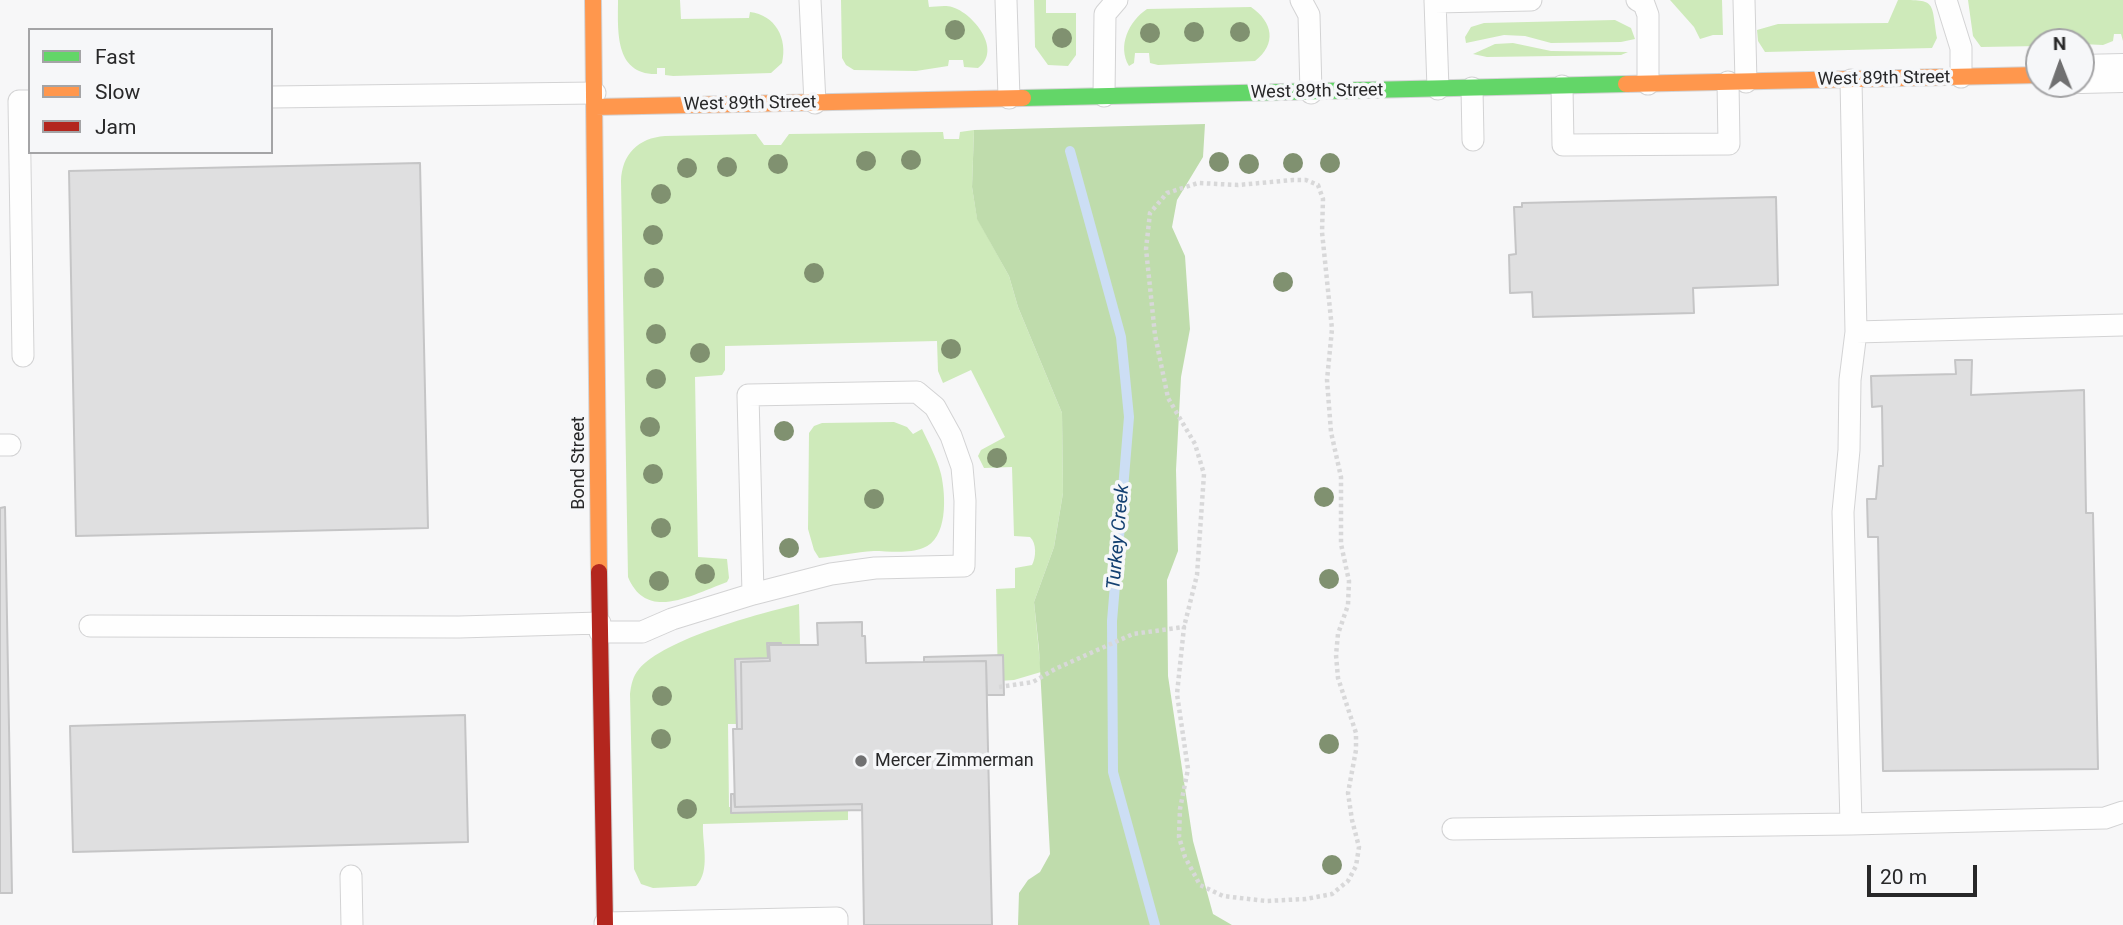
<!DOCTYPE html>
<style>
body{margin:0}
#map{position:relative;width:2123px;height:925px;overflow:hidden;background:#f7f7f8;font-family:Roboto,sans-serif}
canvas{display:block}
.legend{position:absolute;left:28px;top:28px;width:245px;height:126px;box-sizing:border-box;background:#f6f7f9;border:2px solid #a4a4a6;margin:0;padding:9px 12px;list-style:none;font-size:21px;color:#282829}
.legend li{display:flex;align-items:center;gap:14px;height:35px}
.legend b{width:35px;border:2px solid #a4a4a6}
.north{position:absolute;left:2025px;top:28px;width:70px;height:70px;box-sizing:border-box;background:#f6f7f9;border:2px solid #a4a4a6;border-radius:50%;rotate:359deg;font-size:19px;font-weight:700;line-height:28px;text-align:center;color:#282829}
.north::after{content:'';display:block;margin:auto;width:24px;height:32px;background:#707071;clip-path:polygon(50% 0,100% 100%,50% 72%,0 100%)}
.scale{position:absolute;left:1867px;top:865px;width:110px;height:32px;box-sizing:border-box;border:4px solid #282829;border-top:0;padding-left:9px;font-size:21px;line-height:24px;white-space:nowrap;color:#282829;-webkit-text-stroke:5px #f6f7f9;paint-order:stroke}
</style>
<div id="map">
<canvas width="2123" height="925"></canvas>
<ul class="legend">
<li><b style="height:9px;background:#63d668"></b>Fast</li>
<li><b style="height:9px;background:#ff974d"></b>Slow</li>
<li><b style="height:9px;background:#b3261e"></b>Jam</li>
</ul>
<div class="north">N</div>
<div class="scale">20 m</div>
</div>
<script>
const ctx = document.querySelector('canvas').getContext('2d');
ctx.lineJoin = 'round';
function paint(path, color) { ctx.fillStyle = color; ctx.fill(path, 'evenodd'); }
function trace(path, color, width, dash) { ctx.strokeStyle = color; ctx.lineWidth = width; ctx.lineCap = dash ? 'butt' : 'round'; ctx.setLineDash(dash || []); ctx.stroke(path); }
function write(font, color, halo, rows, align = 'center') {
  ctx.font = font + ' Roboto,sans-serif'; ctx.lineWidth = 7; ctx.setLineDash([]); ctx.textBaseline = 'middle'; ctx.strokeStyle = halo; ctx.fillStyle = color; for (const [text, x, y, turn = 0] of rows) {
    ctx.save(); ctx.translate(x, y); ctx.rotate((+turn || 0) * Math.PI / 180); ctx.textAlign = isNaN(turn) ? turn : align; if (halo) ctx.strokeText(text, 0, 0); ctx.fillText(text, 0, 0); ctx.restore();
  }
}
paint(new Path2D(`
 M618,0h62l1,19 68,-1 1,-6c25,3 38,26 32,51l-11,10 -98,3 -8,-1v-7h-8v6c-43,1 -39,-44 -39,-74z
 M841,0h87l1,7c6,0 16,-2 23,0 21,6 51,43 26,61l-14,-1 -1,-7h-14l-1,6 -32,5 -62,-1 -8,-5 -4,-7z
 M1034,0h12v13h30v42l-8,11 -20,-1 -13,-18z
 M1670,0h52l1,35h-10l-13,4 -6,-12z
 M1898,0c39,0 33,1 39,38l-5,10 -167,4 -7,-11 -1,-11 21,-6 110,-1z
 M1968,0h155v41l-2,-7h-7l-1,7 -10,4 -64,-3v4l-58,1 -8,-11z
 M1251,7c22,15 26,37 4,54l-97,4 -8,-2 -1,-10h-14l-1,10 -5,3c-12,-20 0,-45 18,-57z
 M1615,20l16,8 4,11 -14,3 -70,1 -26,-7 -21,-1 -38,8 -1,-6 6,-10 13,-4z
 M1513,43l38,8 77,1 -7,3 -134,2 -14,-3 22,-10z
 M974,130l-2,57 5,31 32,58 9,31 44,106 1,80 -9,54 -20,55 7,70 -27,8 -16,1 -2,-92 19,-1v-20l17,-3c4,-7 5,-22 -2,-28l-16,-1 -2,-69 -28,1 -6,-12 3,-6 24,-13 -34,-67 -28,13 -5,-12 -1,-30 -212,5v24l-3,5 -27,2 3,180 29,2 2,19 -2,4c-34,12 -80,41 -99,-5l-7,-396c1,-27 17,-43 44,-45l91,-2 8,11h17l8,-11 154,-2 1,7h15l1,-7z
 M894,422l13,5 6,7 9,-5c7,15 15,29 19,45 5,22 7,65 -18,74 -14,6 -35,3 -49,3 -18,1 -37,5 -55,7l-5,-8 -6,-21 1,-96 5,-7 8,-3z
 M799,604l1,41h-30v16l-28,63h-14l1,83 119,-2v15l-145,4c-1,19 8,47 -7,62l-43,2 -12,-4 -7,-15 -4,-175c1,-9 3,-18 9,-25 25,-30 122,-56 160,-65z`), '#ceeaba');
paint(new Path2D(`
 M1205,124l-2,33 -26,43 -5,27 13,29 5,73 -9,48 -5,93 2,81 -11,29 1,96 25,165 20,73 19,11h-214l1,-32 9,-13 12,-8 10,-18 -11,-205 -5,-47 20,-55 9,-54 -1,-80 -44,-106 -9,-31 -32,-57 -5,-32 2,-57z`), '#bfdcac');
trace(new Path2D(`
 M1070,151l51,186 8,80 -17,204 1,151 42,153`), '#ccdef4', 10);
const building = new Path2D(`
 M420,163l8,365 -352,8 -7,-365z
 M1776,197l2,88 -85,3 1,25 -161,4 -1,-25 -22,1 -1,-38 7,-1 -2,-47h8v-4z
 M1955,360h17l-1,35 113,-5 2,123h7l5,256 -215,2 -5,-234h-10l-1,-38h9l3,-33h4l-1,-60 -10,1 -1,-31 85,-2z
 M5,507l7,386h-12v-385z
 M862,622v14h3l1,27 120,-2 6,264h-128l-2,-121 -127,3 -2,-78h9l-1,-67 29,-1 -1,-16h49l-1,-22z
 M767,643h14v2h-12l1,16 -29,1 1,67h-5l-2,-70 33,-1z
 M1003,655l1,40h-17l-1,-34 -62,1v-5z
 M465,715l3,127 -395,10 -3,-126z
 M731,794h3l1,13 127,-3v6l-131,3z`);
paint(building, '#dfdfe0');
trace(building, '#c5c5c6', 2);
const lane = new Path2D(`
 M810,0l5,103
 M1006,0l3,98
 M1301,0l8,15 2,78
 M1435,0l3,89
 M1637,0l7,4 4,11v69
 M1744,0l2,82
 M1946,0l15,48v29
 M1435,2l96,-2
 M1851,80l5,252 -6,48 -1,70 -6,62 8,312
 M1562,86l1,59 166,-1 -1,-62
 M1472,88l1,52
 M1104,96l1,-82 12,-14
 M271,97l324,-4
 M1856,332l267,-7
 M23,356l-4,-255h11
 M0,445h10
 M90,626l369,1 141,-4
 M600,632h42l30,-13 81,-25 78,-20 44,-6 89,-2 1,-65 -3,-34 -11,-31 -16,-29 -18,-15 -169,3 5,199
 M1453,829l398,-5 254,-6 18,-6
 M351,876l1,49
 M605,923l232,-5v7`);
const street = new Path2D(`
 M2081,74l42,-1`);
const fast = new Path2D(`
 M1023,98l603,-14`);
const slow = new Path2D(`
 M593,0l6,572
 M1626,84l413,-9
 M595,107l428,-9`);
const jam = new Path2D(`
 M599,572l6,353`);
trace(lane, '#d3d3d4', 23);
trace(street, '#d3d3d4', 40);
trace(fast, '#d3d3d4', 18);
trace(slow, '#d3d3d4', 18);
trace(jam, '#d3d3d4', 18);
trace(new Path2D(`
 M999,687l34,-5 22,-13 78,-35 51,-7 -7,67 11,75 -8,40 -1,28 6,20 15,28 23,11 43,5 40,-2 26,-5 16,-13 8,-15 3,-19 -7,-27 -4,-27 8,-43v-17l-18,-55 -2,-23 2,-21 10,-29 1,-24 -8,-37v-67l-10,-45 -4,-52 5,-51 -10,-97 1,-33 -5,-14 -12,-5h-13l-55,5 -40,-2 -31,10 -17,20 -4,36 9,86 13,63 27,46 9,30 -7,101 -13,52`), '#d8d8d9', 4.5, [3.5, 3.5]);
trace(lane, '#fefefe', 21);
trace(street, '#fefefe', 38);
trace(fast, '#63d668', 16);
trace(slow, '#ff974d', 16);
trace(jam, '#b3261e', 16);
ctx.fillStyle = '#809170';
for (const [x, y] of [
 [955,30],
 [1194,32],
 [1240,32],
 [1150,33],
 [1062,38],
 [911,160],
 [866,161],
 [1219,162],
 [1293,163],
 [1330,163],
 [778,164],
 [1249,164],
 [727,167],
 [687,168],
 [661,194],
 [653,235],
 [814,273],
 [654,278],
 [1283,282],
 [656,334],
 [951,349],
 [700,353],
 [656,379],
 [650,427],
 [784,431],
 [997,458],
 [653,474],
 [1324,497],
 [874,499],
 [661,528],
 [789,548],
 [705,574],
 [1329,579],
 [659,581],
 [662,696],
 [661,739],
 [1329,744],
 [687,809],
 [1332,865]
]) { ctx.beginPath(); ctx.arc(x, y, 10, 0, 2 * Math.PI); ctx.fill(); }
for (const [x, y, r, color] of [
 [861,761,7,"#707071"]
]) { const dot = new Path2D(); dot.arc(x, y, r, 0, 2 * Math.PI); ctx.fillStyle = color; ctx.fill(dot); trace(dot, '#f6f7f9', 2.5); }
write('18px', '#282829', '#f6f7f9', [
 ["West 89th Street",1884,79,-1],
 ["West 89th Street",1317,92,-1],
 ["West 89th Street",750,104,-1],
 ["Bond Street",579,463,-90]
]);
write('18px', '#282829', '#f6f7f9', [
 ["Mercer Zimmerman",875,761]
], 'left');
write('italic 19px', '#134071', '#f6f7f9', [
 ["Turkey Creek",1119,537,-85]
]);
</script>
